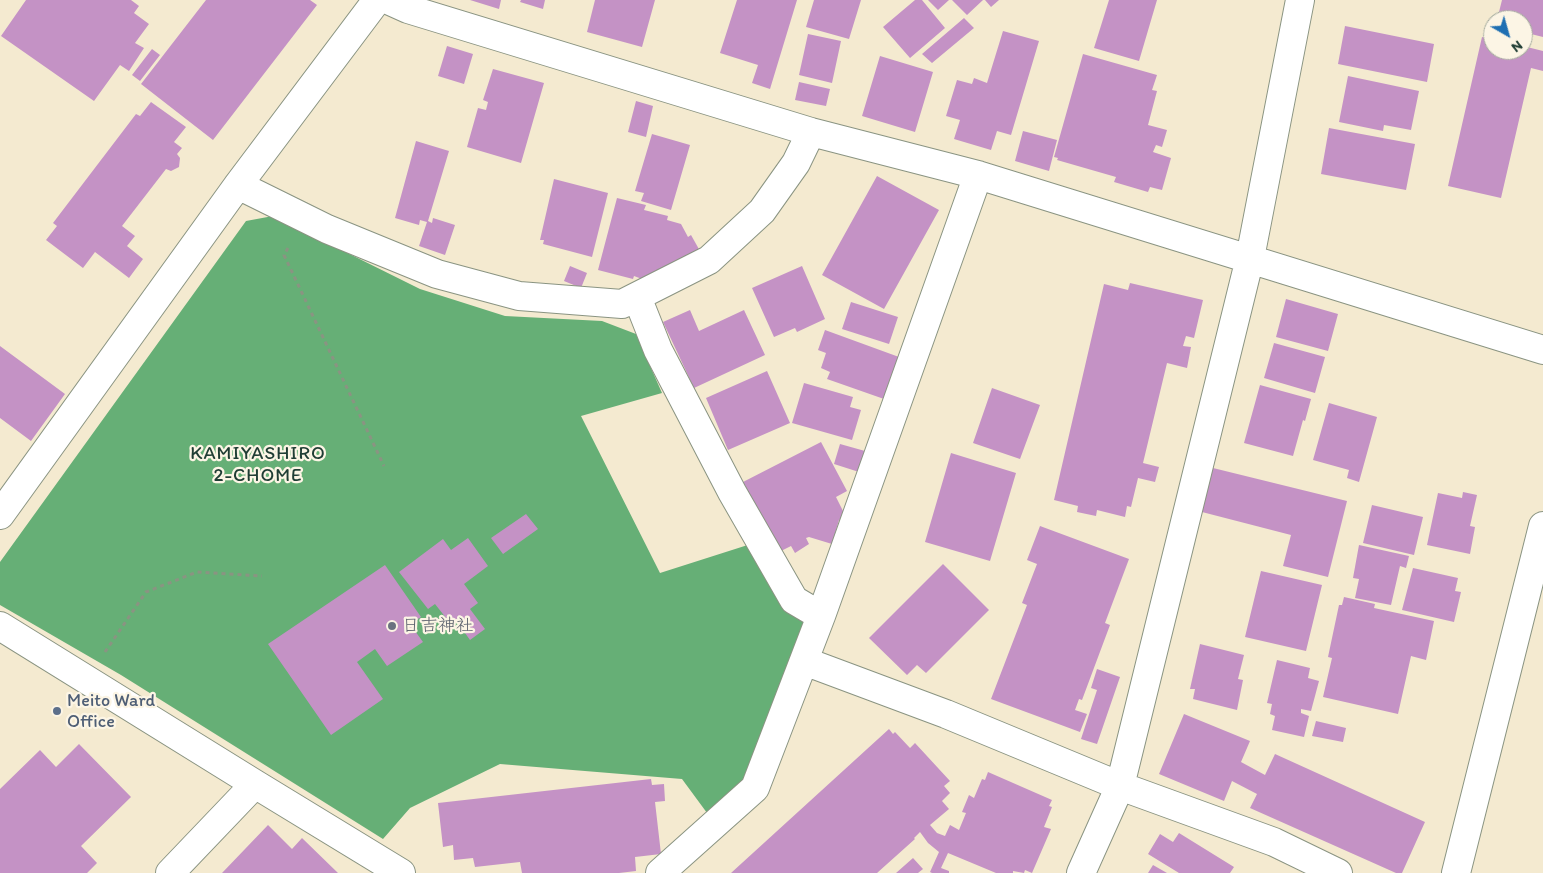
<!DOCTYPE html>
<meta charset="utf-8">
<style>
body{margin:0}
#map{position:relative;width:1543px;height:873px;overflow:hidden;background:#f4ead0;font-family:Itim,sans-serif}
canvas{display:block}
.north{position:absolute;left:1483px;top:10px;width:50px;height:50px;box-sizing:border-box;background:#fcf5e5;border:1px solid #a4ab9e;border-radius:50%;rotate:142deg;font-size:14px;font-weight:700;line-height:20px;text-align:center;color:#1f3d34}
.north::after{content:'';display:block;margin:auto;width:18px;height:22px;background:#1f6fb2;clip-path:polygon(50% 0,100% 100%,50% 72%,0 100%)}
</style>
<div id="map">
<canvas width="1543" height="873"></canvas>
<div class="north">N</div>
</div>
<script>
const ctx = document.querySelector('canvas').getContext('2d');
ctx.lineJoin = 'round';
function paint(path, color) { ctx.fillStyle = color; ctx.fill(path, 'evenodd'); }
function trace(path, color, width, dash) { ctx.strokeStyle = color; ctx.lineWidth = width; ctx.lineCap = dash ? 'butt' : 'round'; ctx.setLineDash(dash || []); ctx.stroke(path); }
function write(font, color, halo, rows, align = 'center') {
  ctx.font = font + ' Itim,"Klee One",sans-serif'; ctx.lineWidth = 4.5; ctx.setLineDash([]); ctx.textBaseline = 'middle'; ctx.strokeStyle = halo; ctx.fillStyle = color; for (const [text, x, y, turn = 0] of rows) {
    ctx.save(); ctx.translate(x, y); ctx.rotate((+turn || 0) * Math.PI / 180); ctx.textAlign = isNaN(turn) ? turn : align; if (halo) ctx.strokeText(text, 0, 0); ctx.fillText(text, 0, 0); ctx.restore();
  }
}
paint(new Path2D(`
 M273,216l147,73 85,27 97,5 34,13 26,59 -81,23 79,157 94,-30 62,75 -68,166 -38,33 -28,-38 -182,-15 -90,44 -27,31 -262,-164 -121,-70v-43l246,-341z`), '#66af76');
paint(new Path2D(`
 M26,0h105l8,6 -5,7 15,11 -14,19 9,5 -15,23 -9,-6 -26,36 -93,-65z
 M206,0h104l7,5 -104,135 -72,-56z
 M470,0h31l-2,9z
 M521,0h24l-2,9 -23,-7z
 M595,0h60l-13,47 -55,-15z
 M737,0h60l-27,89 -18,-6 6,-18 -38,-12z
 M814,0h47l-12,39 -43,-12z
 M915,0h7l23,28 -35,30 -27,-31z
 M928,0h21l-11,10z
 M952,0h31l-16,15z
 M985,0h14l-8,7z
 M1109,0h48l-18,61 -45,-13z
 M1502,0h41v37l-20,-5v-12h-26z
 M964,18l10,10 -42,35 -10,-9z
 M1345,26l89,18 -7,38 -89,-18z
 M1003,31l36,10 -28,94 -14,-4 -6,19 -37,-11 6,-19 -14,-4 11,-36 15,4 2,-6 13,5z
 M808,34l33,7 -9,42 -33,-8z
 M1482,37l11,2v11h30v-4l20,5v20l-12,-3 -30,130 -53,-12z
 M447,46l26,8 -9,30 -26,-8z
 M152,49l8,6 -20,26 -8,-6z
 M1083,54l74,21 -5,15 5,1 -9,34 19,5 -5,17 -6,-2 -3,7 18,6 -9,32 -12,-3 -2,5 -34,-10 2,-5 -59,-17 1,-2 -4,-1z
 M880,56l53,16 -18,60 -53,-16z
 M493,69l51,14 -23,80 -54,-16 11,-39 8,2 2,-8 -5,-2z
 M1348,76l71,15 -8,39 -27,-5 -1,6 -44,-9z
 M799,82l31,7 -4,17 -31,-6z
 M636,101l17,5 -7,31 -18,-5z
 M151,102l35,25 -12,15 8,6 -5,6 3,4 -1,9 -8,4 -5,-2 -44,57 13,10 -8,10 16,13 -14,19 -34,-26 -12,16 -37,-28 11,-14 -4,-3 83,-109 4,2z
 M1329,128l86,16 -9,46 -85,-16z
 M1023,131l34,9 -8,31 -34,-10z
 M652,134l38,11 -19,65 -30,-9 3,-8 -9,-2z
 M416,141l33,10 -21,70 4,2 1,-5 22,7 -10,30 -26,-9 8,-24 -7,-2 -1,5 -24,-7z
 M877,176l62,34 -55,99 -62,-34z
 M554,179l54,14 -16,64 -49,-13 1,-4h-4z
 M617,198l29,7 -2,5 24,6 -1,4 14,4 7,13 3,-2 9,16 -58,28 -8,-3 -1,3 -35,-9z
 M570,266l17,7 -6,15 -17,-7z
 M802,266l23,53 -28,13 -2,-4 -21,9 -22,-49z
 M1130,283l73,17 -9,38 -8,-2 -3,10 8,1 -4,21 -20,-5 -24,100 16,4 -4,15 -17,-4 -7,29 -4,-1 -2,11 -28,-7 -1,6 -19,-4 1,-6 -24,-6 50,-216 24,6z
 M1286,299l52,15 -10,37 -52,-14z
 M851,302l47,15 -9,27 -47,-15z
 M690,310l9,21 45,-21 21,45 -71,33 -31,-66z
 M825,330l74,27 -15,42 -57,-20 3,-7 -9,-4 5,-15 -8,-3z
 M1274,343l51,14 -10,36 -51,-15z
 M0,346l65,48 -34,47 -31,-23z
 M767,371l23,52 -62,27 -22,-52z
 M804,383l49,14 -3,10 11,3 -9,30 -60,-17z
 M1260,385l51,14 -6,22 -2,-1 -10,36 -49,-13z
 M992,388l48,17 -20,54 -47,-16z
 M1329,403l48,14 -18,65 -12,-4 2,-8 -36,-10z
 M821,442l26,49 -11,6 10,20 -7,3 -7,24 -23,-7 -3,1 3,6 -14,9 -4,-7 -12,6 -36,-70z
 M840,444l25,7 -6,21 -25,-8z
 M951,453l65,20 -26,88 -65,-19z
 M1213,468l134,33 -19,76 -45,-11 8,-31 -89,-23z
 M1463,492l14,3 -7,31 5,1 -5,27 -43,-9 11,-52 24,5z
 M1372,505l51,12 -9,38 -51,-12z
 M526,514l12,15 -35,25 -12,-16z
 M1040,526l89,33 -24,64 5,2 -28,75 -3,-1 -4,11 12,4 -7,18 -89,-33 36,-94 -5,-2 15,-39 -10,-4z
 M468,538l20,28 -24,18 14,19 -8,6 15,20 -15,11 -15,-21 -5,4 -15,-19 -7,5 -29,-37 44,-33 8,11z
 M1359,545l50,11 -3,12 -6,-2 -9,39 -36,-7 4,-19 -6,-1z
 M943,564l46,46 -63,63 -9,-8 -10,10 -38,-37z
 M385,565l36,52 -11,7 13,18 -36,24 -12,-17 -18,13 26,37 -52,36 -63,-91z
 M1413,568l45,10 -3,13 6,1 -7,30 -52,-12z
 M1261,571l61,14 -16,66 -61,-14z
 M1344,597l31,7 -1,4 60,13 -8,39 -15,-4 -13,58 -75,-17 9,-39 -4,-1 11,-52h3z
 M1200,644l44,11 -6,24 5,1 -6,30 -44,-11 2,-10h-5z
 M1277,660l33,8 -2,10 11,3 -8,30 -10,-2v4l8,3 -5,21 -32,-7 3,-14 -5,-2 2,-10 -5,-1z
 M1097,669l23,8 -23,67 -16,-5 16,-49 -6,-2z
 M1184,714l66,27 -9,21 24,13 10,-21 150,68 -23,51h-6l-146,-65 7,-14 -25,-13 -8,20 -65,-27z
 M1316,721l30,7 -3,14 -31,-6z
 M889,729l4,5 2,-2 15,16 5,-5 35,38 -6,5 6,7 -8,8 7,8 -19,16 7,8 8,3 5,-11 9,5 7,-17 -4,-1 7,-17 5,3 8,-19 3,1 3,-8 64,28 -3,6 3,1 -8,20 7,2 -19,44 -7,-3 -1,3 -11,-2v2h-17l-48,-20 -7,15 8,3v2h-17l-2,-1 9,-20 -11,-9 -8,-11 -6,6 1,1 -38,34h-146z
 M79,744l52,53 -50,49 16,17 -10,10h-87v-84l40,-39 16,17z
 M651,779l1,6 12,-1 1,17 -10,1 6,52 -26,3 1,14 -17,2h-97l-2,-11 -45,5 -2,-9 -19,2 -1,-15 -10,2 -5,-44z
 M268,825l24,24 10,-11 36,35h-116z
 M1179,833l55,34 -4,6h-51l-31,-19 12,-20 13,8z
 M913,858l10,11 -5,4h-22z
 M1153,865l14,8h-19z`), '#c492c5');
const minor = new Path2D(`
 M388,0l20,9 403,123 167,43 565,175
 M238,185l89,44 110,45 82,22 103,8 87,-44 53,-49 34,-48 15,-31
 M637,297l21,53 74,142 62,108 27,16
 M0,515l238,-330 139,-185
 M0,626l255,158 146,89
 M804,661l142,53 174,72 154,56 64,31
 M170,873l85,-89
 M660,873l95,-85 66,-172 157,-441
 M1081,873l39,-87 130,-528 50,-258`);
const tertiary = new Path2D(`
 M1456,873l87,-347`);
trace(minor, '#8a9482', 30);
trace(tertiary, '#8a9482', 30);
trace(new Path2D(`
 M288,248l-4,7 100,211
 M105,652l41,-60 51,-20 65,4`), '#8a9482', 3, [4, 4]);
trace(minor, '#fff', 28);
trace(tertiary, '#fff', 28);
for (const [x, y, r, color] of [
 [392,626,5,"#6b7280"],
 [57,711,5,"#5c6f8a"]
]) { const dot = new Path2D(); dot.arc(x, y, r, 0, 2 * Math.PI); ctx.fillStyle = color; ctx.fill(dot); trace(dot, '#fcf5e5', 2); }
write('18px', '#5b616d', '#fcf5e5', [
 ["日吉神社",402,626]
], 'left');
write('18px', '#4e5e75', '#fcf5e5', [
 ["Meito Ward",67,701],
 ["Office",67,722]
], 'left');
ctx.letterSpacing = '1px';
write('19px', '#1f3d34', '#fcf5e5', [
 ["KAMIYASHIRO",258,454],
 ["2-CHOME",258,476]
]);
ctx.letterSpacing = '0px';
</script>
